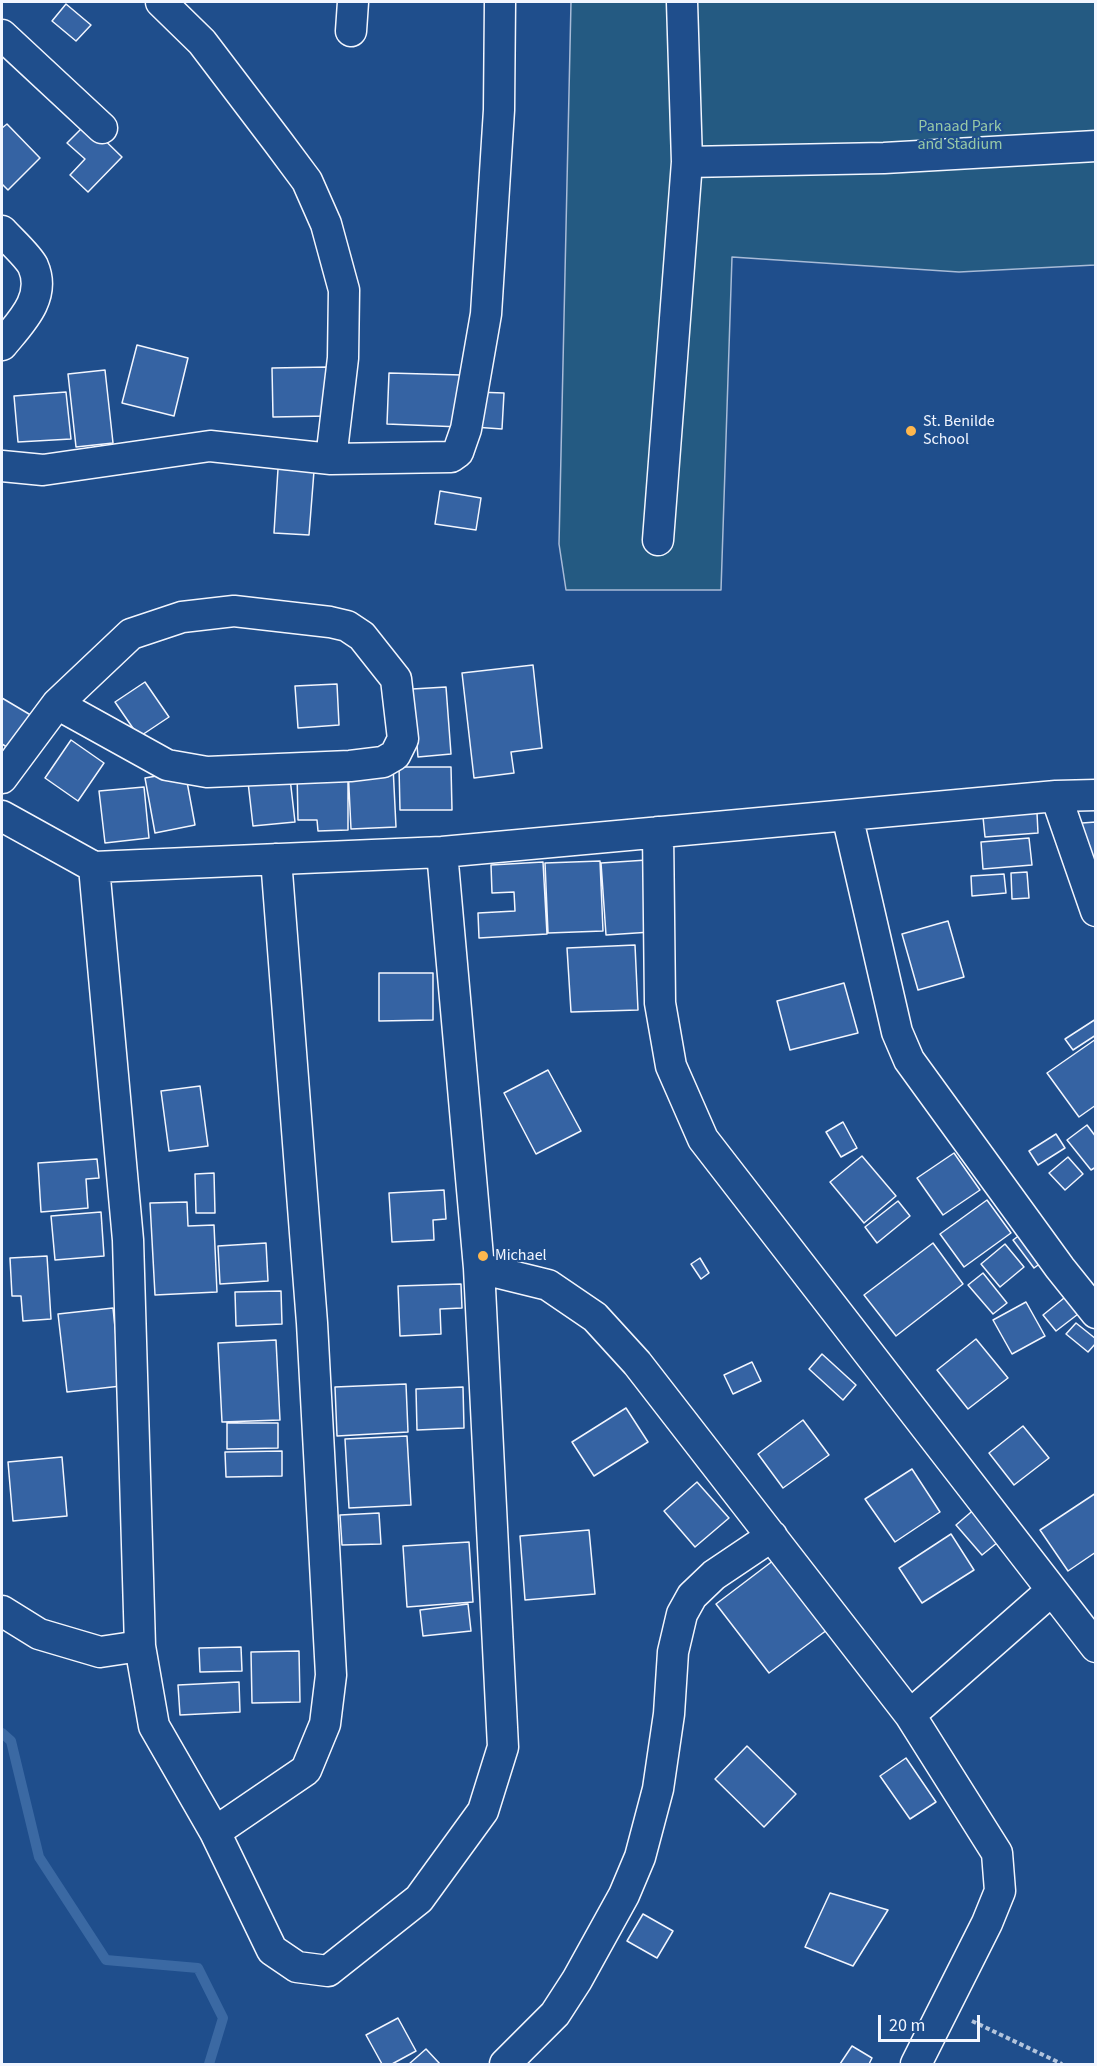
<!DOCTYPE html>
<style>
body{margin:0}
#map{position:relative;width:1097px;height:2066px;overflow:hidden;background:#1f4e8c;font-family:"Source Sans 3",sans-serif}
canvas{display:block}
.frame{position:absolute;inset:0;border:3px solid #f2f6ff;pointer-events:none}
.scale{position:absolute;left:878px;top:2015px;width:102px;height:27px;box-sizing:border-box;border:3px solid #f2f6ff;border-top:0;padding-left:8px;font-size:18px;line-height:21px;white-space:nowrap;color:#f2f6ff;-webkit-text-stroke:4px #1f4e8c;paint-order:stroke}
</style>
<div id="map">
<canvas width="1097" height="2066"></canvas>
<div class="frame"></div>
<div class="scale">20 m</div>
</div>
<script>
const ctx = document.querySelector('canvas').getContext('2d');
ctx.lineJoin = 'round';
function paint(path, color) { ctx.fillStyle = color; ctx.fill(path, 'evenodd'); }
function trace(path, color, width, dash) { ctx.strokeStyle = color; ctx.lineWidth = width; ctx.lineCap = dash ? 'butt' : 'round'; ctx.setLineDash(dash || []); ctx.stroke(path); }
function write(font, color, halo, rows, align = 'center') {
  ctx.font = font + ' "Source Sans 3",sans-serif'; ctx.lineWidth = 4.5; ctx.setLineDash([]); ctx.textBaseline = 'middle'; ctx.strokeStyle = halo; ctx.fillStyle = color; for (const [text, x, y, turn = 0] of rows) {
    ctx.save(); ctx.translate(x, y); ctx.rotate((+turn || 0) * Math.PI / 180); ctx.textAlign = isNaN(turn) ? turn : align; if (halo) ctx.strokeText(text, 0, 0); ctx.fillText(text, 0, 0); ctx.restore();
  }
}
const green = new Path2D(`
 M571,2h524v263l-136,7 -227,-15 -11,333h-155l-7,-46z`);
paint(green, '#245a82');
trace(green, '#a8bbd7', 1.5);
trace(new Path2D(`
 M2,1733l9,8 28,116 67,103 92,8 25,50 -14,46`), '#3b69a3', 10);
const building = new Path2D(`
 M66,4l25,21 -15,16 -24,-20z
 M87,123l35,34 -34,35 -18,-17 15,-16 -18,-16z
 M7,124l33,34 -32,32 -6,-6v-56z
 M137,345l51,13 -14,58 -52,-13z
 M328,367v49l-55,1 -1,-49z
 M105,370l8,73 -37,4 -8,-73z
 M389,373l73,2 -1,52 -74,-3z
 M66,392l5,47 -53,3 -4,-46z
 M476,392l28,1 -2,36 -28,-2z
 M278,469l36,2 -5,64 -35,-2z
 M440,491l41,7 -5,32 -41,-6z
 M533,665l9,83 -31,4 3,21 -40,5 -12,-105z
 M145,682l24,35 -30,20 -24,-35z
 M337,684l2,41 -41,3 -3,-42z
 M446,687l5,67 -33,3 -6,-68z
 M2,698l32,19 -21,34 -11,-7z
 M71,740l33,23 -26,38 -33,-23z
 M393,766l3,61 -45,2 -3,-61z
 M399,767h52l1,43h-52z
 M185,771l10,54 -40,8 -10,-55z
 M297,772h51v58l-30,1 -1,-11h-19z
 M290,778l5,44 -42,4 -5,-44z
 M144,787l5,51 -44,5 -6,-52z
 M1037,813l1,20 -53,4 -2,-20z
 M1096,822v49l-11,1 -3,-49z
 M1029,838l3,27 -49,4 -2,-27z
 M647,860l4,72 -45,3 -5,-72z
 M600,861l3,70 -55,2 -3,-70z
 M543,862l4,72 -68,4 -1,-25 37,-2 -1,-19 -22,1 -1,-28z
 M1027,872l2,26 -17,1 -1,-26z
 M1004,874l2,19 -34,3 -1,-20z
 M948,921l16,56 -46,13 -16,-56z
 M635,945l3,65 -67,2 -4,-64z
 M379,973h54v47l-54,1z
 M844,983l14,50 -68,17 -13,-49z
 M1096,1019v16l-23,15 -8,-11z
 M1096,1039v66l-17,12 -32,-44z
 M548,1070l33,61 -45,23 -32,-61z
 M200,1086l8,60 -39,5 -8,-60z
 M843,1122l14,26 -16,9 -15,-25z
 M1087,1125l9,12v30l-5,3 -24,-30z
 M1056,1134l9,14 -27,17 -9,-14z
 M954,1153l26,37 -37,25 -26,-37z
 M862,1156l34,40 -32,27 -34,-41z
 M1068,1157l15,17 -18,16 -16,-17z
 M97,1159l2,19 -13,1 2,29 -47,4 -3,-49z
 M214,1173l1,40h-19l-1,-39z
 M444,1190l2,29 -13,1 1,20 -42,2 -3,-49z
 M987,1200l24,33 -47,34 -24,-33z
 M898,1201l12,15 -33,27 -12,-16z
 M187,1202l1,24 26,-1 3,67 -62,3 -5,-92z
 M101,1212l3,44 -49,4 -4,-44z
 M1024,1232l21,28 -11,8 -21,-28z
 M266,1243l2,38 -48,3 -2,-38z
 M933,1243l30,41 -67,52 -32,-41z
 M1005,1244l19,23 -24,20 -19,-23z
 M47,1256l4,63 -28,2 -2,-25h-9l-2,-38z
 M700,1258l9,15 -8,6 -10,-15z
 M983,1273l24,30 -14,11 -25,-29z
 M461,1284l1,24 -22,1 1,25 -41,2 -2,-50z
 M281,1291l1,33 -46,2 -1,-34z
 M1069,1294l13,17 -26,20 -13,-16z
 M1026,1302l19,34 -33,18 -19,-34z
 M113,1308l8,78 -54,6 -9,-78z
 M1076,1323l20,16v4l-8,9 -22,-18z
 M976,1339l32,39 -40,31 -31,-39z
 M276,1340l4,80 -58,2 -4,-79z
 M822,1354l34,31 -13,15 -34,-31z
 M752,1362l9,19 -28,13 -9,-19z
 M406,1384l2,48 -71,4 -2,-49z
 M463,1387l1,41 -47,2 -1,-41z
 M626,1408l22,34 -54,34 -22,-34z
 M803,1420l26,35 -46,33 -25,-34z
 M227,1423h51v25l-51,1z
 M1023,1426l26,32 -35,27 -25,-32z
 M407,1436l4,69 -62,3 -4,-69z
 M282,1451v25l-56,1 -1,-25z
 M62,1457l5,59 -54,5 -5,-59z
 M912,1469l28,43 -45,30 -30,-43z
 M697,1482l32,36 -34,29 -31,-36z
 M1096,1493v59l-28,19 -28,-41z
 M977,1507l26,31 -21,17 -26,-30z
 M379,1513l2,31 -39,1 -2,-30z
 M589,1530l6,64 -70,6 -5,-64z
 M951,1534l23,36 -52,33 -23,-35z
 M469,1542l4,60 -66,5 -4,-61z
 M774,1560l53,70 -58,43 -53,-69z
 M468,1604l3,27 -48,5 -3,-26z
 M241,1647l1,24 -42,1 -1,-24z
 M299,1651l1,51 -48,1 -1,-51z
 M239,1682l1,30 -60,3 -2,-30z
 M747,1746l49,48 -32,33 -49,-48z
 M906,1758l30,44 -26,17 -30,-43z
 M830,1893l58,17 -35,56 -48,-19z
 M643,1914l30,17 -16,27 -30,-17z
 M398,2018l18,33 -24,13h-10l-16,-29z
 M852,2046l20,12 -3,6h-29z
 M426,2049l14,15h-31z`);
paint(building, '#3563a3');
trace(building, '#f2f6ff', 1.5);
const minor = new Path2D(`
 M161,2l41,40 76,100 29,39 19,43 18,66 -1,68 -12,101
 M351,31l2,-29
 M2,35l100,93
 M687,162l197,-4 212,-12
 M2,231c8,9 26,25 31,35 14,32 -13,57 -31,79
 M2,466l41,4 167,-24 121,13 120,-2 7,-5 8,-23 20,-115 13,-204 1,-108
 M658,540l29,-378 -5,-160
 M2,778l55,-74 74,-70 51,-17 52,-6 96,11 17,4 15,10 34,43 7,60 -8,16 -12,7 -33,4 -143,6 -40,-7 -110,-61
 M1056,796l40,115
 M847,815l50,217 12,28 151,208 36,45
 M2,816l92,51 348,-15 614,-56 40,-1
 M658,832l2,171 11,63 32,73 393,508
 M94,867l34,373 12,406 14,80 61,106 57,118 25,17 31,4 91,-72 64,-88 20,-64 -24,-479 -37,-416
 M479,1268l69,17 47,32 42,46 273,352 87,138 3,38 -13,32 -71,141
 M2,1611l37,23 61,18 40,-6
 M910,1715l141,-124
 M215,1832l91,-62 19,-46 6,-49 -19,-352 -36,-464
 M505,2064l50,-50 22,-34 47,-85 16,-38 18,-68 11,-75 4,-62 9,-38 10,-18 22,-21 58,-39`);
trace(minor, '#f2f6ff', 33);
trace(new Path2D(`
 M972,2021l90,43`), '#b3c4dc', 4, [4.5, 3]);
trace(minor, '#1f4e8c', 30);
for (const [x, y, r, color] of [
 [911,431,6,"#ffb74d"],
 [483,1256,6,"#ffb74d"]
]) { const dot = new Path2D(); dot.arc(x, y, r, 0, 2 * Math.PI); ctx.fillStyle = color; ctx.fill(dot); trace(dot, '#1f4e8c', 2); }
write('16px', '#97c8a6', '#1f4e8c', [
 ["Panaad Park",960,127],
 ["and Stadium",960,145]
]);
write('16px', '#f2f6ff', '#1f4e8c', [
 ["St. Benilde",923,422],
 ["School",923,440],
 ["Michael",495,1256]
], 'left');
</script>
